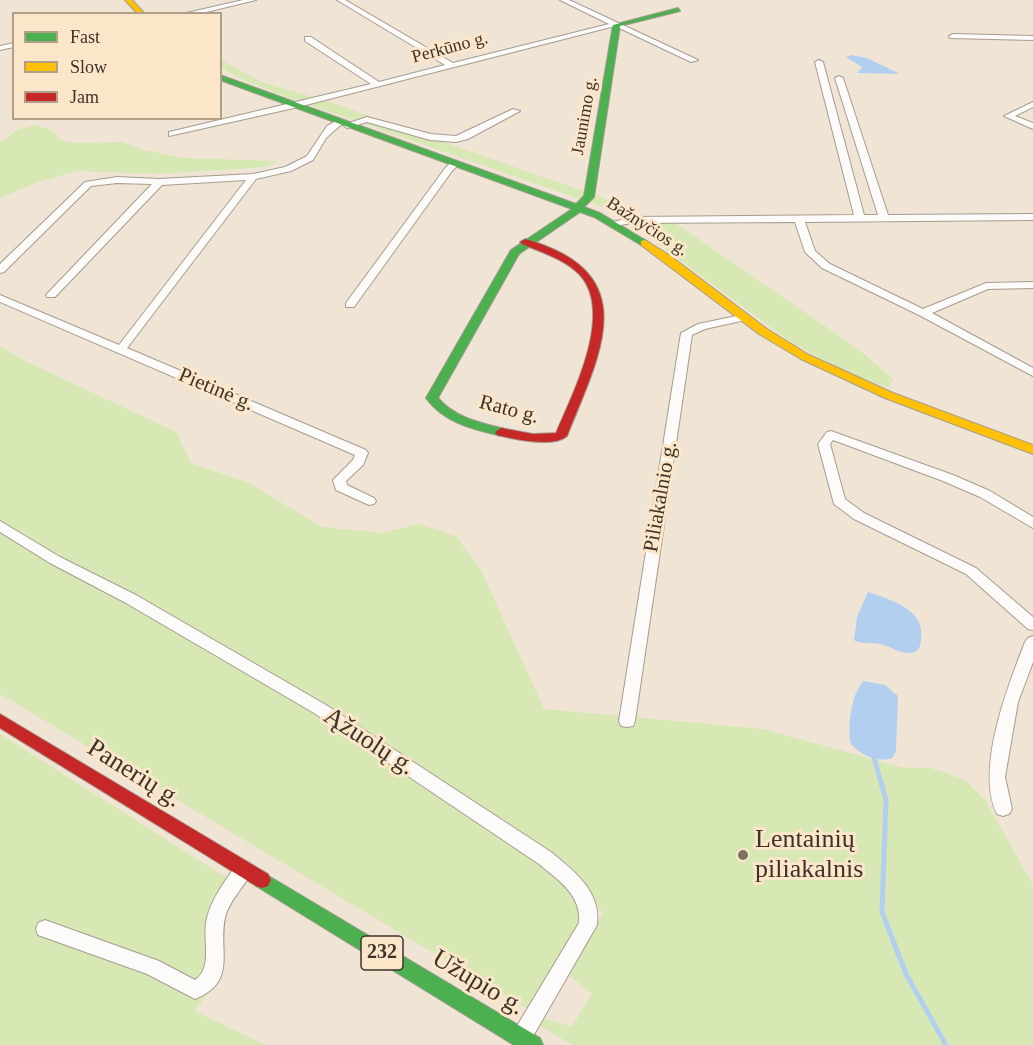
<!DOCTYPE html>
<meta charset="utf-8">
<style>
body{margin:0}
#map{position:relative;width:1033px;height:1045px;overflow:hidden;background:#f0e5d5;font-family:Georgia,serif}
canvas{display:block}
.legend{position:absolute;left:12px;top:12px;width:210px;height:108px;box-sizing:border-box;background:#fce6c9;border:2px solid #b09f89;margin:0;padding:8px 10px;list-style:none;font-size:18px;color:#3d3429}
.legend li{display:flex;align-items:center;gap:12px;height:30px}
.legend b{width:30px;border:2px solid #b09f89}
</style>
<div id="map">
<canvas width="1033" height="1045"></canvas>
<ul class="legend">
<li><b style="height:8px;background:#4caf50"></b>Fast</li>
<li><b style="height:8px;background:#ffc107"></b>Slow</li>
<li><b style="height:8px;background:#c62828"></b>Jam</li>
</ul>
</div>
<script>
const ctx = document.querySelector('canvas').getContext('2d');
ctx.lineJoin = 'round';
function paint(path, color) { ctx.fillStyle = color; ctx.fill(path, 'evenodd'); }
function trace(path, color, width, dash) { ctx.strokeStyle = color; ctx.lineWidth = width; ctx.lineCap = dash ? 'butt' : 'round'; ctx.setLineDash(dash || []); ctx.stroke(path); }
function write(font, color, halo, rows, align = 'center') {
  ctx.font = font + ' Georgia,serif'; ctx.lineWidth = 6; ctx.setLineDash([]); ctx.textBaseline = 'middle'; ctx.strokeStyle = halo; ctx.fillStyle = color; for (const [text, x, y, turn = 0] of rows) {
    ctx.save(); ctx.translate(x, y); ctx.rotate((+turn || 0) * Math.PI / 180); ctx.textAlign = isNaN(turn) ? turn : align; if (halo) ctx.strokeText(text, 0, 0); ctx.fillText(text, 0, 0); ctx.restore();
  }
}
paint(new Path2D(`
 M220,59l41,23 60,17 302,106 11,11h31l196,135 32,28 -4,9 -44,-17 -53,-28 -142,-105 1,-14 -373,-130 -40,-16 -17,-11z
 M33,125l17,4 10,10 13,4 48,-1 23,8 41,8 94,3 -12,6 -41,3 -72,4 -77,-3 -39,11 -38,16v-55l17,-13z
 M0,346l23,14 153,72 15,31 56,19 75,45 59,6 39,-9 36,12 26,36 62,137 219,20 142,39h26l34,12 20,20 48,85v160h-461l-33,-20 4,-6 29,7 20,-32 -24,-20 35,-60 -21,-27 -31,-28 -421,-265 1,-3 -32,-16 -6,1 -46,-25 -47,-30z
 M0,529l307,176 226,150 42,38 5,19 -3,14 -48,84 -529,-316z
 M0,734l241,153 -20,31 -2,59 -24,34 70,34h-265z`), '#d7e8b5');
paint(new Path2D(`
 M851,55l16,3 33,16 -43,-1 5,-6 -16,-10z
 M868,592c23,8 58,17 53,48 -1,7 -2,12 -10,13 -11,1 -21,-7 -31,-9 -9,-2 -19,1 -26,-4l3,-23z
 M864,681l21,4 13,11 -2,55 -4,7c-15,5 -31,-3 -41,-14 -4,-17 0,-51 13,-63z`), '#b2cff0');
trace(new Path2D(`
 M874,758l12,42 -4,112 24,62 40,71`), '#b2cff0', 5);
const street = new Path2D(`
 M243,0h13l-58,14h-16z
 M337,0h8l108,63 156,-39 -49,-24h9l129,60 -7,2 -76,-36 -321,82 -125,28v-4l202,-48 -66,-43v-4h6l68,45 66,-17z
 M953,34l80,2v4l-83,-2 -1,-2z
 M14,43v4l-14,3v-4z
 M819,60l4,2 41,153h14l-43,-137 4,-2 4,2 45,137 145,-1v6l-228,2 10,29 15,13 93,45 63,-26 47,-1v6l-45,1 -56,24 101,55v8l-114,-61 -97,-47 -17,-16 -10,-30 -162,1 -19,3 -5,-3 24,-6 221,-2 -39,-153z
 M1033,102v5l-18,9 18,7v6l-29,-13z
 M513,109l7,2 -52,28 -12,3 -26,-2 -63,-18 -20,6 -4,-3 24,-8 64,17 25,2z
 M340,119l4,3 -18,16 -13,22 -22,11 -35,8 -129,169 239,102 2,3 -5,12 -17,16 1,4 27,13 2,3 -2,3 -5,1 -33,-15 -3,-10 20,-20 2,-5 -355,-153v-7l119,50 127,-165 -84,5 -107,112h-8l-1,-2 106,-111 -35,-1 -26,3 -87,86 -4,1v-9l85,-82 32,-5 42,2 94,-5 32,-7 22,-11 20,-30z
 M453,161l7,2 -8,8 -98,136h-8v-4l100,-136z
 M746,314l5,3 -1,2 -45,10 -13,6 -57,386 -2,5 -6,1 -6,-1 -2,-5 62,-388 17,-9z
 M831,431l122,44 37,16 43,26v11l-53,-31 -37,-16 -110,-41 -3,4 15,55 19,14 112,55 57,49v13l-5,-1 -62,-55 -112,-55 -20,-15 -16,-60 9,-12z
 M0,521l60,36 76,38 190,110 225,147c24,20 50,39 46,73l-69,120h-14l-3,-7 3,-7 65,-108c3,-28 -21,-43 -40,-59l-225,-151 -188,-110 -76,-40 -50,-31z
 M1033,636v26l-15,40 -13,75 7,32 -3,5 -6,2 -6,-2c-22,-45 11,-128 28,-172l3,-4z
 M244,861l6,2 3,6c-7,16 -21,28 -27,45 -10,34 14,67 -31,85l-48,-25 -109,-39 -2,-6 2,-6 7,-3 114,41 36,19c18,-12 8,-39 11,-57 2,-15 11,-30 19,-42 6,-8 10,-17 19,-20z`);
const fast = new Path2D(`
 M678,8l2,3 -60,15 -26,171 -10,10 16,6 50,30 -5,3 -4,-1 -47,-28 -14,-5 -61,42 -81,144c17,20 43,25 67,31l2,3 -6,4c-28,-7 -57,-13 -75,-38l85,-148 61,-41 -352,-129v-5l356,129 8,-8 29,-171z
 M262,872l278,166 3,7h-29l-258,-159 -3,-6 3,-6z`);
const slow = new Path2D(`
 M125,0h7l13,14h-7z
 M645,240l24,15 98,74 42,26 84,38 140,52v9l-148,-56 -84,-39 -42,-25 -118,-89v-4z`);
const jam = new Path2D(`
 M525,239c120,34 76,113 42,197 -13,12 -54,3 -70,-1l-2,-3 6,-4 32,6 23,-1c17,-40 59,-121 23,-159 -15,-15 -38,-22 -57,-30l-2,-2z
 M0,714l268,160 3,6 -3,6 -6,2 -6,-2 -256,-158z`);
trace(street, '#a59c90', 2);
trace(fast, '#a59c90', 2);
trace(slow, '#a59c90', 2);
trace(jam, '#a59c90', 2);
paint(street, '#fdfbf9');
paint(fast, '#4caf50');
paint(slow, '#ffc107');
paint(jam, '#c62828');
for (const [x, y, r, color] of [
 [743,855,6,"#7c7265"]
]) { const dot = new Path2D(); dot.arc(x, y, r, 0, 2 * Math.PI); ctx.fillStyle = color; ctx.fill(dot); trace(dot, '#fce6c9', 2); }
write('18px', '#3d3429', '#fce6c9', [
 ["Perkūno g.",450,48,-15],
 ["Jaunimo g.",585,116,-80],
 ["Bažnyčios g.",647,227,33]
]);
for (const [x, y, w] of [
 [382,953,42]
]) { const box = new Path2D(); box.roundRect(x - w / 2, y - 17, w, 34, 4.5); ctx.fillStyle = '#fce6c9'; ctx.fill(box); trace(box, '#3d3429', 1.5); }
write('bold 20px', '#3d3429', null, [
 ["232",382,953]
]);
write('21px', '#3d3429', '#fce6c9', [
 ["Pietinė g.",216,390,23],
 ["Rato g.",509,410,15],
 ["Piliakalnio g.",661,497,-80]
]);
write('26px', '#3d3429', '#fce6c9', [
 ["Ąžuolų g.",369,742,33],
 ["Panerių g.",134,774,32],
 ["Užupio g.",478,983,31]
]);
write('26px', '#3d3429', '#fce6c9', [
 ["Lentainių",755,840],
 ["piliakalnis",755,870]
], 'left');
</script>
